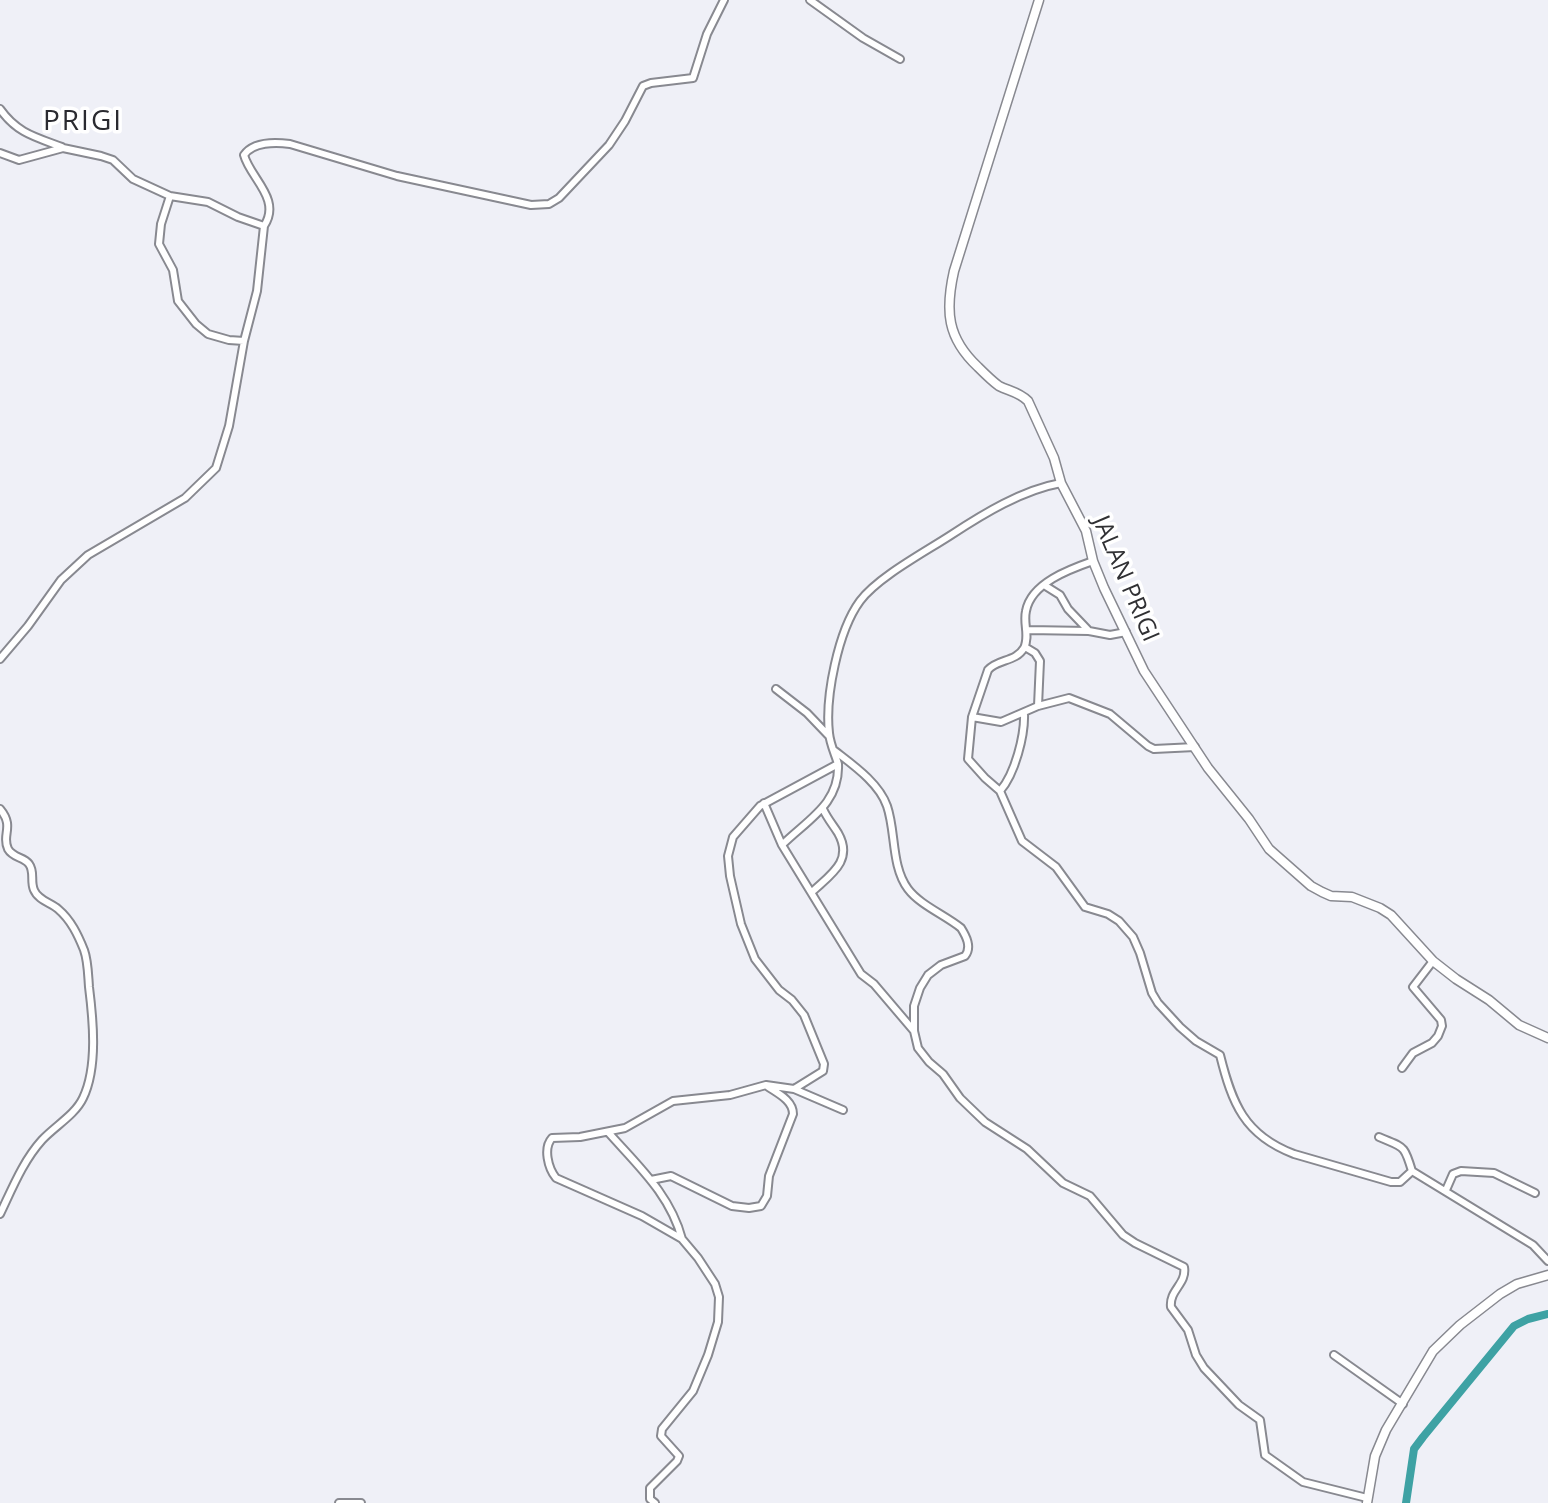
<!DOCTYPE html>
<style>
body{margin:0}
canvas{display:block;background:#eff0f7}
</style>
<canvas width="1548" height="1503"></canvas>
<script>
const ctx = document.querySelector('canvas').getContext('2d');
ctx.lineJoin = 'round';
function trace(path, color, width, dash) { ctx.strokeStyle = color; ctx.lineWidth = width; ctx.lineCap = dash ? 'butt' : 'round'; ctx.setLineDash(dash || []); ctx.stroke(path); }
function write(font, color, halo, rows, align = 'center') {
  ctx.font = font + ' "Open Sans",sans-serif'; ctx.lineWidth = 7; ctx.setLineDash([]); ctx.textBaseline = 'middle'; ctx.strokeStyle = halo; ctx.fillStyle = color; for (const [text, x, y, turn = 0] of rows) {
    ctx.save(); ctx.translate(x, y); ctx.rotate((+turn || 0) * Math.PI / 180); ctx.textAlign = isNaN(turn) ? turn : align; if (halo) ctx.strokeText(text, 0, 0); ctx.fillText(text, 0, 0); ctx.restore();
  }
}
trace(new Path2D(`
 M1406,1503l8,-54 9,-12 91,-111 14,-7 20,-5`), '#3ea2a4', 8);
const street = new Path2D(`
 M810,0l53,38 37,21
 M0,109c17,24 35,28 62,38
 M0,153l19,7 44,-12 38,8 12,4 20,19 37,17 38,6 30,15 26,9c18,-27 -14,-48 -20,-71 9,-13 31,-13 46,-11l107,32 134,29 18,-1 10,-6 50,-53 16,-24 18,-35 8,-3 42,-5 14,-44 17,-34
 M170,196l-9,28 -2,20 14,26 5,31 18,23 12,10 21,6 15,1
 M1093,561c-23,8 -62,22 -67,50 -3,13 4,25 -2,37 -8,14 -27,11 -36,22l-16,47 -4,42 17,19 15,13 22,50 34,26 29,40 23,7 11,7 14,16 7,16 12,40 6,10 22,24 16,14 24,14c12,48 24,80 74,99l97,28h9l12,-11 121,74 15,16
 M1044,585l16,10 8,14 21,22
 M1028,630l61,1 21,4 16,-3
 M1025,647l10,6 5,8 -2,45
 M0,659l28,-33 33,-46 27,-25 97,-57 31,-30 13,-42 15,-85 13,-50 7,-65
 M776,689l31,24 22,23
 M972,717l29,5 37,-16 31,-8 41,16 38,32 6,3 41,-2
 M835,751c18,14 44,32 52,55 9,26 4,60 21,83 12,16 37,26 53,39 5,8 11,19 4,28l-24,9 -13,10 -8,13 -6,18v25l4,17 11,14 14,12 17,24 25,24 42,27 36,34 27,13 33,39 12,8 49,24c3,17 -15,23 -13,40l17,23 8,25 8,13 35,37 21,15 5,35 38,27 64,16
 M838,764c2,40 -31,56 -56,81l79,129 13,10 40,47
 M1000,791c15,-17 25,-56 24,-78
 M764,803l18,42
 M0,809c15,18 1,26 8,40 5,9 16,8 21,15 6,8 1,17 5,26 4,10 17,13 24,19 13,11 20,26 26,41 4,11 4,24 5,37 4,32 9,80 -6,111 -8,17 -28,28 -41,42 -19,21 -30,49 -42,74
 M812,892c18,-17 42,-31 26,-59 -5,-8 -11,-15 -15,-24
 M1402,1068l11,-15 19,-10 6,-7 4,-10 -1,-6 -28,-33 20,-26
 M794,1089l49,21
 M608,1132c30,34 62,62 74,107
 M1379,1137c25,11 25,7 33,34
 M651,1180l20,-4 61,30 17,2 12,-2 6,-10 2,-20 24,-62c0,-14 -16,-21 -26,-28
 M1446,1190l7,-16 8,-3 33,2 41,20
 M1334,1355l69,49
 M339,1503h22
 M655,1503l-5,-4v-11l27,-27 2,-5 -18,-20 1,-7 31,-38 15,-36 10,-33 1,-25 -4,-13 -17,-26 -16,-19 -40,-23 -86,-38c-8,-10 -13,-30 -4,-40l28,-1 45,-9 48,-27 57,-6 36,-10 28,4 29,-18 1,-7 -20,-49 -12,-15 -13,-10 -24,-31 -14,-35 -11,-48 -2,-20 5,-19 27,-31 78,-42c-3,-10 -8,-20 -9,-31 -4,-36 9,-102 31,-132 18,-24 65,-49 91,-66 32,-21 71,-45 110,-52`);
const secondary = new Path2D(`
 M1039,0l-85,271c-9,40 -7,67 24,96 6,6 14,14 21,19 10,5 20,6 29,15l26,57 7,25 25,48 7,30 11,27 40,83 64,97 41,51 20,30 42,37 11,6 9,4 21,1 28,11 11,7 42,46 23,18 33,21 30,25 29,13
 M1367,1503l8,-47 11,-26 47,-79 27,-26 40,-31 17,-10 31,-9`);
trace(street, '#888990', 10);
trace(secondary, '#888990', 11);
trace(street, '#fff', 6);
trace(secondary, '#fff', 8);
write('24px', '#303033', '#fff', [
 ["JALAN PRIGI",1125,579,67]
]);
ctx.letterSpacing = '2px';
write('28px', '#2a2a30', '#fff', [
 ["PRIGI",83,122]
]);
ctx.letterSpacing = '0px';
</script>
